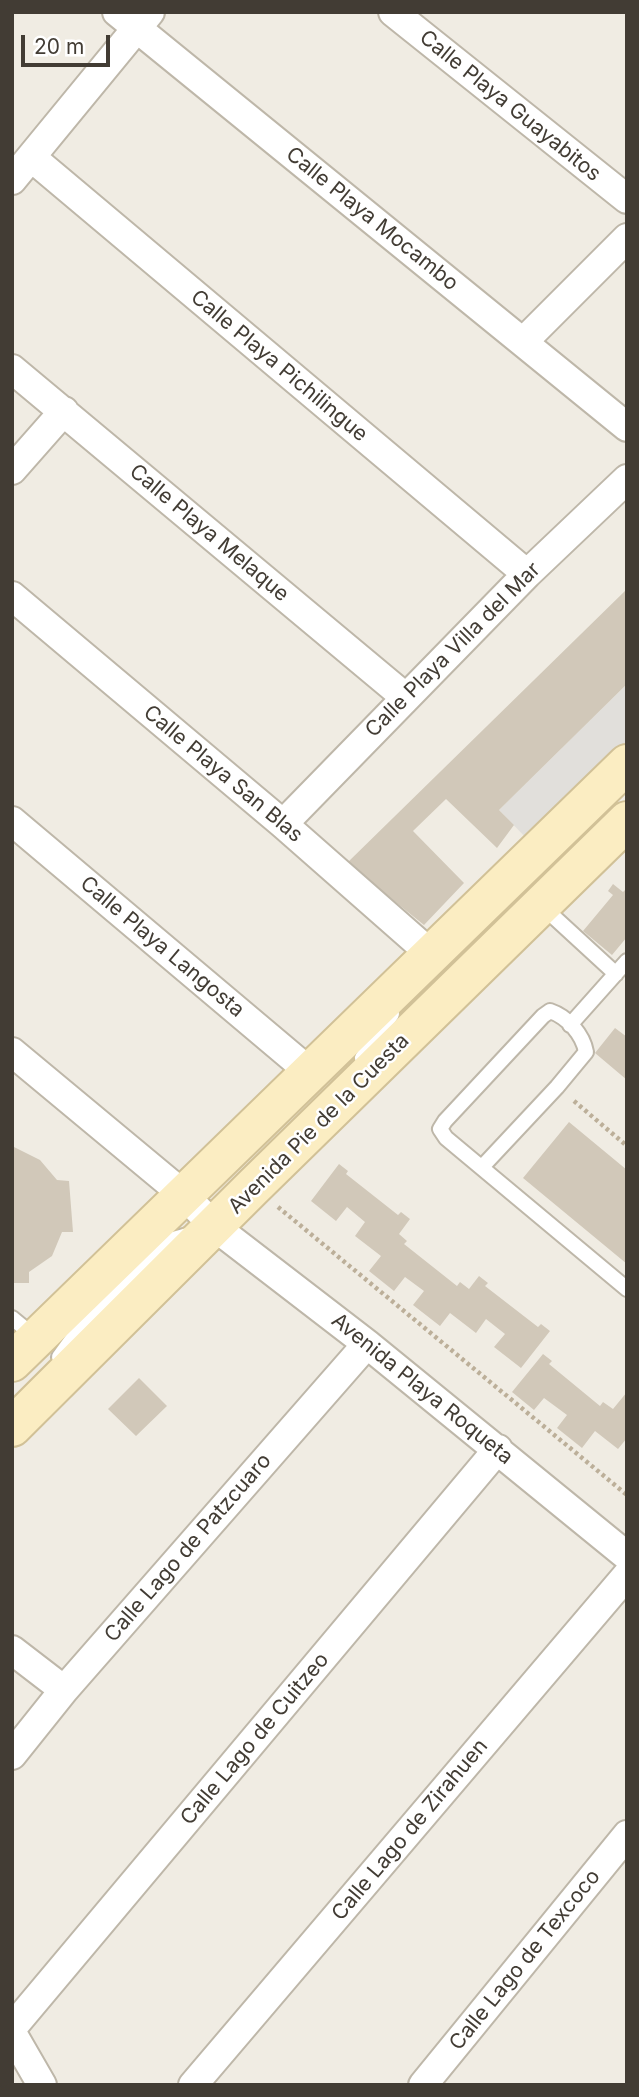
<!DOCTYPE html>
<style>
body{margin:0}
#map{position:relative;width:639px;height:2097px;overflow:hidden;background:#f0ece3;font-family:Inter,sans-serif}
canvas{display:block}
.frame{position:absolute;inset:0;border:14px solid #423c34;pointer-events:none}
.scale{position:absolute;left:21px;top:35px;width:89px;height:32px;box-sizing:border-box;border:4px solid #423c34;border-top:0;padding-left:9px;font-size:21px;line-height:24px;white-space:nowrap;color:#423c34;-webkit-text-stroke:5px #fff;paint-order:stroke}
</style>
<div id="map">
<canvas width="639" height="2097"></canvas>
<div class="frame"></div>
<div class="scale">20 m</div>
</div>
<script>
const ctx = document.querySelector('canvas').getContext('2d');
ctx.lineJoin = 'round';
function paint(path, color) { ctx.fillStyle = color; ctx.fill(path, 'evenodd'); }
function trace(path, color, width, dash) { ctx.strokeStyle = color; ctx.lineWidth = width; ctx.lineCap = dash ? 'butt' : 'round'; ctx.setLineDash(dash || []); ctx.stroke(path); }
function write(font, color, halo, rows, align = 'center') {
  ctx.font = font + ' Inter,sans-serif'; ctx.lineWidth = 5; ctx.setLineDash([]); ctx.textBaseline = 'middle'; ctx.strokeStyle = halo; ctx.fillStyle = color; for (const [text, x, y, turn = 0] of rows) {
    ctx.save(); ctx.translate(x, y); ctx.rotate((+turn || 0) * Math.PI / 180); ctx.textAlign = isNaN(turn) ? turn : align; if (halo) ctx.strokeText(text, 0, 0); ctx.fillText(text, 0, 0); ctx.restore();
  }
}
paint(new Path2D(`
 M627,684v67l-97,91 -31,-32z`), '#e1dfdb');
paint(new Path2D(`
 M627,589v95l-128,126 15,15 -17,23 -51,-49 -33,32 51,52 -40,42 -77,-62z
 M613,884l10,8 4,-4v49l-15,18 -29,-24 30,-36 -5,-4z
 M615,1028l12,9v43l-32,-27z
 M569,1122l58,48v94l-104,-86z
 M12,1146l28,14 17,20 12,1 4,51h-11l-10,24 -23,16v11h-17z
 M339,1164l9,7 -2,3 52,41 3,-3 9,7 -11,15 8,7 -3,3 53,42 3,-4 9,7 10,-13 9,7 -3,3 53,41 3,-3 9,7 -29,37 -27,-21 11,-13 -19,-15 -10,14 -26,-20 -10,13 -27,-21 11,-14 -19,-14 -11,14 -25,-20 12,-15 -26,-20 10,-14 -18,-15 -11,14 -25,-20z
 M543,1354l9,7 -3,3 51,42 3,-4 10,7 14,-17v46l-9,11 -23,-18 -13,17 -25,-20 10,-13 -23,-17 -10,12 -22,-18z
 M139,1378l28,28 -31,30 -28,-27z`), '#d1c8b9');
const lane = new Path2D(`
 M542,906l74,68
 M570,1025l57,-64
 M362,1058l30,-44
 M482,1167l75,-80 29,-35c-3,-17 -18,-35 -36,-41l-7,5 -98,105 -5,8 6,9 181,151
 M12,1318l23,19
 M59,1357l19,-26 92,-91 21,-6`);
const street = new Path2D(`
 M117,12l510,415
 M393,12l234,187
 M31,157l496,417
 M12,180l138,-168
 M523,342l104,-104
 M12,369l393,328
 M12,470l52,-59
 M12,596l271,228 149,131
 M12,821l299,252
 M283,824l244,-250 100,-95
 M12,1052l172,143 31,32 152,117 260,212
 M12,1650l52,40
 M12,1755l52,-65 303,-346
 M12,2028l486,-579
 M12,2033l30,52
 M193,2085l434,-510
 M423,2085l204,-250`);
const secondary = new Path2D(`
 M12,1362l615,-598
 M12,1427l241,-240 374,-366`);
trace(lane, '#beb7a9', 18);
trace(street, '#beb7a9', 32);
trace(secondary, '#d1c197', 42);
trace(new Path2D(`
 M574,1101l53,45
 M278,1207l349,288`), '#bcaf99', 4.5, [3.5, 3.5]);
trace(lane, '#fff', 14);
trace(street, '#fff', 28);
trace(secondary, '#fbedc2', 38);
write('21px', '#423c34', '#fff', [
 ["Calle Playa Guayabitos",510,106,39],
 ["Calle Playa Mocambo",372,219,39],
 ["Calle Playa Pichilingue",279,366,40],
 ["Calle Playa Melaque",209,533,40],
 ["Calle Playa Villa del Mar",453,650,-45],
 ["Calle Playa San Blas",223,774,40],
 ["Calle Playa Langosta",162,947,40],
 ["Avenida Pie de la Cuesta",319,1124,-45],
 ["Avenida Playa Roqueta",422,1389,39],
 ["Calle Lago de Patzcuaro",188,1548,-49],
 ["Calle Lago de Cuitzeo",255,1739,-50],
 ["Calle Lago de Zirahuen",410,1830,-50],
 ["Calle Lago de Texcoco",525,1960,-51]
]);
</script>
